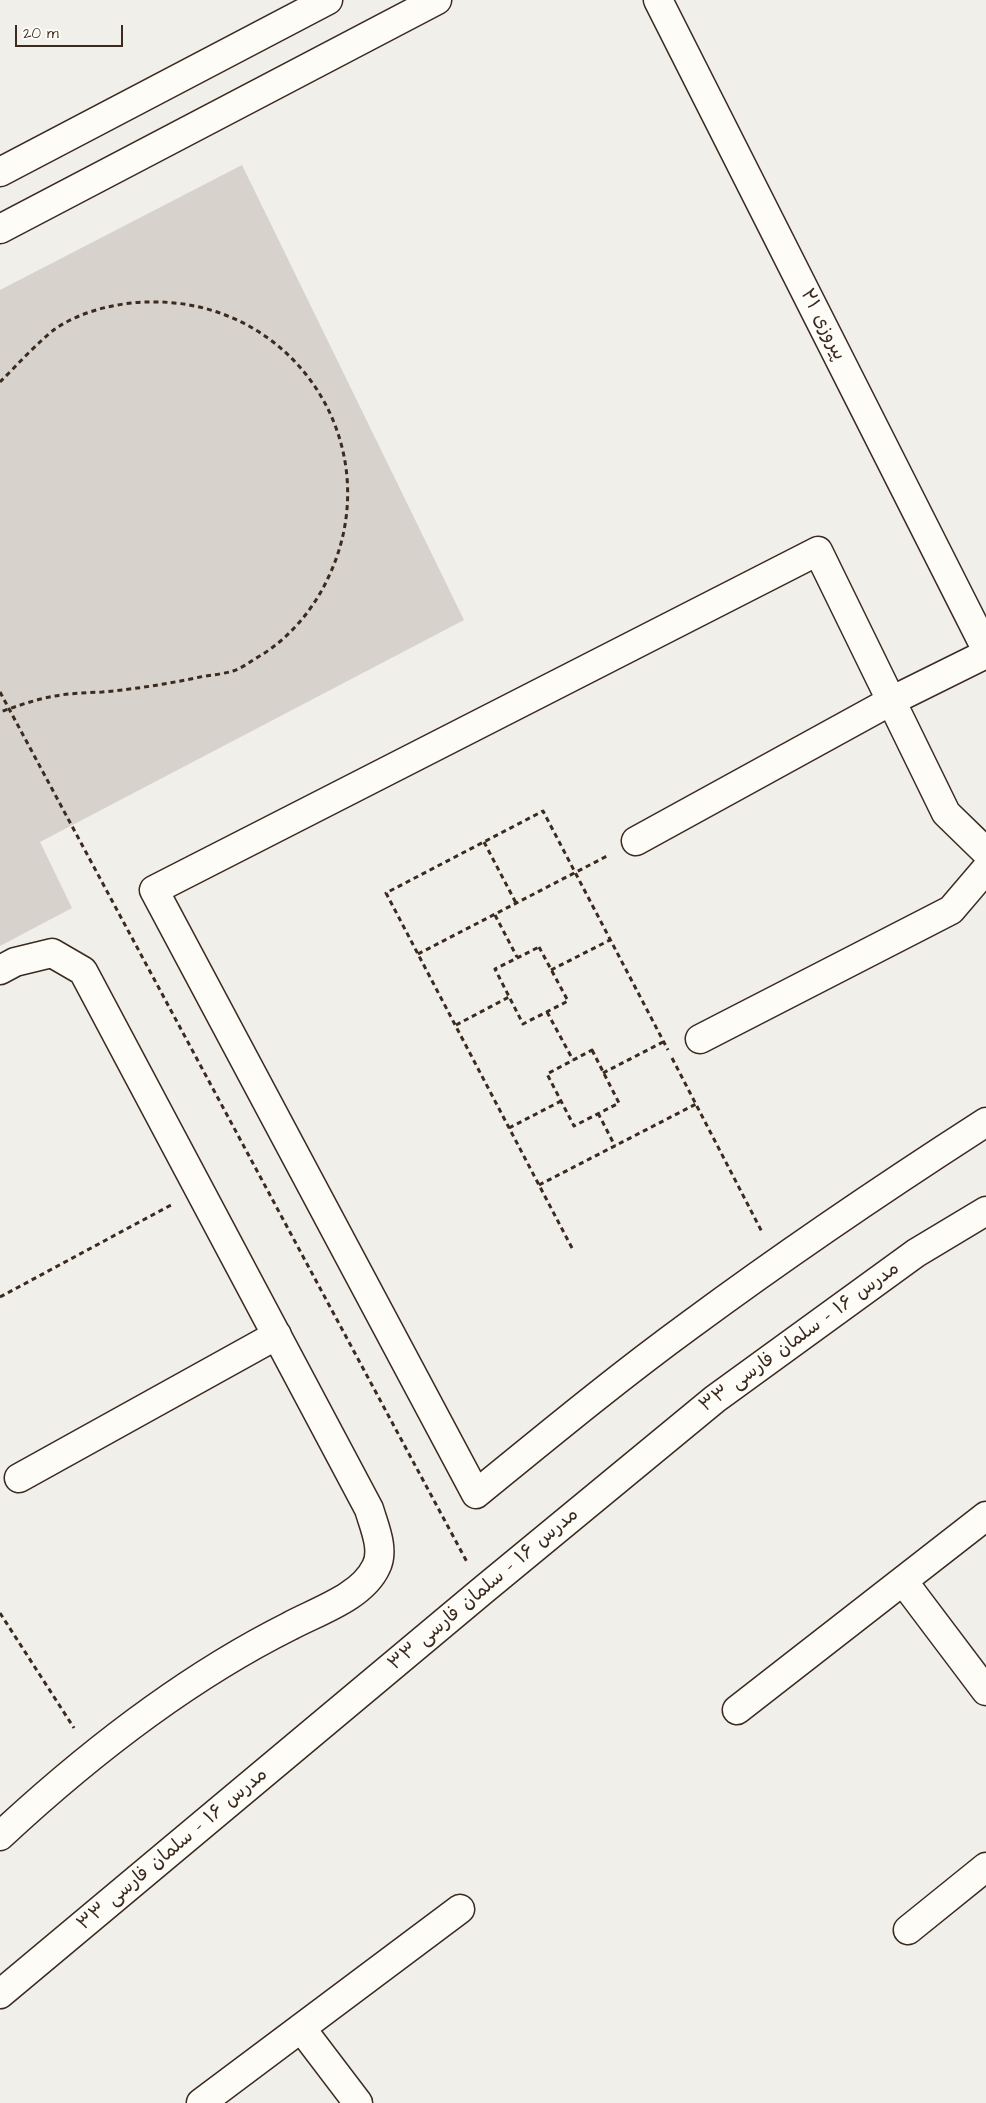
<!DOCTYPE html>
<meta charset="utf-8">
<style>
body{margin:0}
#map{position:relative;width:986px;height:2103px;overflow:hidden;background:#f1efea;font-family:"Architects Daughter",sans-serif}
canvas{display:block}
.scale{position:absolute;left:15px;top:25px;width:108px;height:22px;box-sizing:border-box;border:2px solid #3b2a1e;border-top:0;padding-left:6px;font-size:15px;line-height:18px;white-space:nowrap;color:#3b2a1e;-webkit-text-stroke:4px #fdfcf7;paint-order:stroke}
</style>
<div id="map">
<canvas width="986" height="2103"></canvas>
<div class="scale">20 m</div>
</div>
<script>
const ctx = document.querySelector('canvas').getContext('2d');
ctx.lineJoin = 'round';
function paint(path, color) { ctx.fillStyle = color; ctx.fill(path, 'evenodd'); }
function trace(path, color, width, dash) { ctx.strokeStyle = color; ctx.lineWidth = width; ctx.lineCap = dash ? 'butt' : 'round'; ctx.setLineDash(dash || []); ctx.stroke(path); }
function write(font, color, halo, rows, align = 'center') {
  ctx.font = font + ' "Architects Daughter","Playpen Sans Arabic",sans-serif'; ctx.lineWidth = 4; ctx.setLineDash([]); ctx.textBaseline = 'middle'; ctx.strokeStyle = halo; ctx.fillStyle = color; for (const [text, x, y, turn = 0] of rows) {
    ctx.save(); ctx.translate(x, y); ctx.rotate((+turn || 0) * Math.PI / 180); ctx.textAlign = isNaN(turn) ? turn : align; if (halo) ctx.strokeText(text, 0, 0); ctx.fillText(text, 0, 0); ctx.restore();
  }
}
paint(new Path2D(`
 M242,165l222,455 -424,222 32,66 -72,38v-656z`), '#d7d2cc');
const minor = new Path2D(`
 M658,0l328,649
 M0,172l328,-172
 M0,229l437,-229
 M636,841l255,-140 95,-47
 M986,852l-40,-39 -128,-262 -664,339 322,604c70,-57 140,-115 214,-169 96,-71 195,-138 296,-203
 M0,970l15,-8 37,-9 31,18 286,538c5,17 16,41 7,58 -14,30 -58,44 -86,59 -104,52 -205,131 -290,210
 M700,1039l251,-129 35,-41
 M19,1478l258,-143
 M903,1581l83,110
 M737,1710l249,-194
 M908,1930l78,-63
 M0,1994l482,-403 233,-192 201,-146 70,-42
 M301,2028l57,75
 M201,2103l259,-194`);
trace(minor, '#3b2a1e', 31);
trace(new Path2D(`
 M0,382c16,-16 38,-40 55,-53 26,-18 64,-27 95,-27 144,-3 240,143 179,274 -15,33 -40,63 -71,81 -8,5 -16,11 -25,14 -10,3 -22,4 -33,6 -33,7 -64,12 -98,15 -16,1 -32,1 -47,4 -18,3 -38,10 -55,16
 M0,692l467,870
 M484,842l32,61
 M495,915l22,42
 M539,947l29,54 -45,23 -28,-55z
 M418,954l191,-99
 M551,970l59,-30
 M547,1012l26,48
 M456,1025l53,-28
 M592,1050l27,53 -45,23 -27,-52z
 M672,1058l90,174
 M603,1073l60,-31
 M598,1113l17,33
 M509,1128l52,-27
 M539,1185l157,-81
 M572,1248l-186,-355 157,-82 125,239
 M0,1297l171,-92
 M0,1613l74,115`), '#3b2a1e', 3, [5, 4]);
trace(minor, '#fdfcf7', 28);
write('19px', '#3b2a1e', '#fdfcf7', [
 ["پیروزی ۲۱",822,325,63],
 ["مدرس ۱۶ - سلمان فارسی ۳۳",800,1338,-36],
 ["مدرس ۱۶ - سلمان فارسی ۳۳",484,1590,-40],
 ["مدرس ۱۶ - سلمان فارسی ۳۳",173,1850,-40]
]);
</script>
